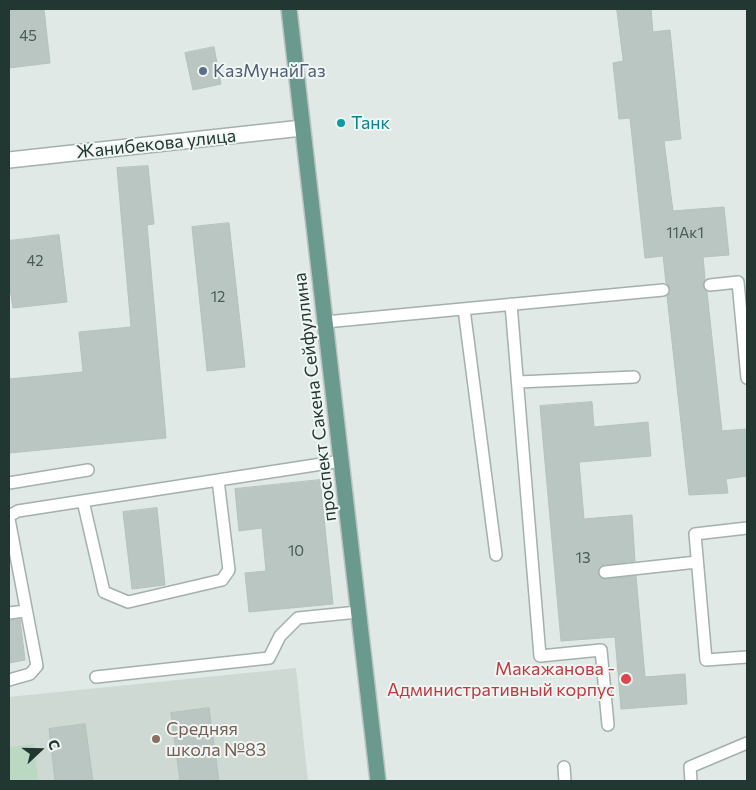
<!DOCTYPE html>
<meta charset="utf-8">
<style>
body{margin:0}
#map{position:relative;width:756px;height:790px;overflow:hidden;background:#e0e9e5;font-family:Commissioner,sans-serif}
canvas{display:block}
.frame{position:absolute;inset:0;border:10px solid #223732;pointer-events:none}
.north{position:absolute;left:15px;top:725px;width:50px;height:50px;-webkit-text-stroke:4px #f0f6f3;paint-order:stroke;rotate:69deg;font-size:14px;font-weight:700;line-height:20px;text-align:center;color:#223732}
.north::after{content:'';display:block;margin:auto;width:18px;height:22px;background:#223732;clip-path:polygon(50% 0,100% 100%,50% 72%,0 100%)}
</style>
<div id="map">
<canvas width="756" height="790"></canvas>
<div class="frame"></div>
<div class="north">С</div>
</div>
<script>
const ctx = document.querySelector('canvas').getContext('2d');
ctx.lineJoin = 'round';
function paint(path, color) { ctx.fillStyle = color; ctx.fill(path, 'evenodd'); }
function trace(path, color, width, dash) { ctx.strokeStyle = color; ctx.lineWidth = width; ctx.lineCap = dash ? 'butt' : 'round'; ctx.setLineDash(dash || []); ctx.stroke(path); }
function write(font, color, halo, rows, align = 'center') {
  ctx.font = font + ' Commissioner,sans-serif'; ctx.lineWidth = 4; ctx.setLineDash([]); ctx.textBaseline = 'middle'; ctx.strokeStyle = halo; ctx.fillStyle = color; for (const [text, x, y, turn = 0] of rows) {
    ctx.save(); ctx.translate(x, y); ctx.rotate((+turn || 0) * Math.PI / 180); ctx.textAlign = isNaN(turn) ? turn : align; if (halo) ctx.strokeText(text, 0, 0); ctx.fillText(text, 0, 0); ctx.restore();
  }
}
paint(new Path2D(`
 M296,668l12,113h-299v-84z`), '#ced9d4');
paint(new Path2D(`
 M34,744l4,37h-29v-34z`), '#bbd8c3');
const building = new Path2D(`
 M9,9h35l6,54 -41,5z
 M617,9h34l2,23 17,-2 11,109 -17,2 9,70 51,-4 5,48 -26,2 2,22 -2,6 4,7 15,139 25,-2v47l-21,3 2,14 -39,2 -22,-199 3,-7 -4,-6 -3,-27 -18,2 -15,-140 -11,1 -6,-56 10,-2z
 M214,47l7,37 -28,6 -8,-37z
 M148,166l6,58 -7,1 19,213 -157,15v-74l74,-7 -4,-40 52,-5 -14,-159z
 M229,223l16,144 -38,4 -15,-144z
 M59,235l8,67 -54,6 -4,-26v-41z
 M592,402l2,25 54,-5 3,34 -72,6 5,57 48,-4 3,46 -31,4 -6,4v4l7,6 31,-3 9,101 40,-3 2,30 -66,5 -6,-72 -54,4 -21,-235z
 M320,480l13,124 -84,8 -4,-39 21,-2 -4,-43 -23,3 -4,-42z
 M157,508l8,77 -33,4 -9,-77z
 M20,619l5,41 -16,3v-43z
 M209,708l10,73h-39l-9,-68z
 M85,724l8,57h-38l-6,-52z`);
paint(building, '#b9c6c1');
trace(building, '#b3c2bc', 1);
const service = new Path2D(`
 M710,285l28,-3 9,96
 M511,304l29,352 61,-6 7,75
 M464,309l32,246
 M325,322l338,-32
 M518,382l116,-5
 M9,483l79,-13
 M83,501l21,91 24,10 94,-22 7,-10 -11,-90
 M9,516l9,-5 323,-50
 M9,519l28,147 -7,8 -21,6
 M747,528l-52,6 11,126 41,-3
 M605,572l92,-10
 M9,613l16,-2
 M96,677l173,-19 11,-22 18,-18 60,-6
 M564,767l1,14
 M691,781l-1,-14 57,-24`);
const tertiary = new Path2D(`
 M9,160l293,-32`);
const primary = new Path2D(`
 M289,9l89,772`);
trace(service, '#a3b0ac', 14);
trace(tertiary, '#a3b0ac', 18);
trace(primary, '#bdc3c2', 18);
trace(service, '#fff', 11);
trace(tertiary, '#fff', 15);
trace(primary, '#699a8d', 15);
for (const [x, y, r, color] of [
 [203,71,5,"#5c6f8a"],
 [341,123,5,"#0f9aa8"],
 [626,679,6,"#e0444e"],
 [156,739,5,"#8d6e63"]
]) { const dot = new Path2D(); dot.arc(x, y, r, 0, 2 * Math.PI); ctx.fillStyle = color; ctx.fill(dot); trace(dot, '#f0f6f3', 2); }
write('15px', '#485b56', null, [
 ["45",28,36],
 ["11Ак1",685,233],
 ["42",35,261],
 ["12",218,297],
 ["10",296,551],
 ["13",583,558]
]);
write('18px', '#4e5e75', '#f0f6f3', [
 ["КазМунайГаз",213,71]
], 'left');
write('18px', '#0d838f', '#f0f6f3', [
 ["Танк",351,123]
], 'left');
write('18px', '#223732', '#f0f6f3', [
 ["Жанибекова улица",156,144,-6],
 ["проспект Сакена Сейфуллина",315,397,-97]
]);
write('18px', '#be3a42', '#f0f6f3', [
 ["Макажанова -",615,669],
 ["Административный корпус",615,690]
], 'right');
write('18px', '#785e54', '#f0f6f3', [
 ["Средняя",166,729],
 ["школа №83",166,750]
], 'left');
</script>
